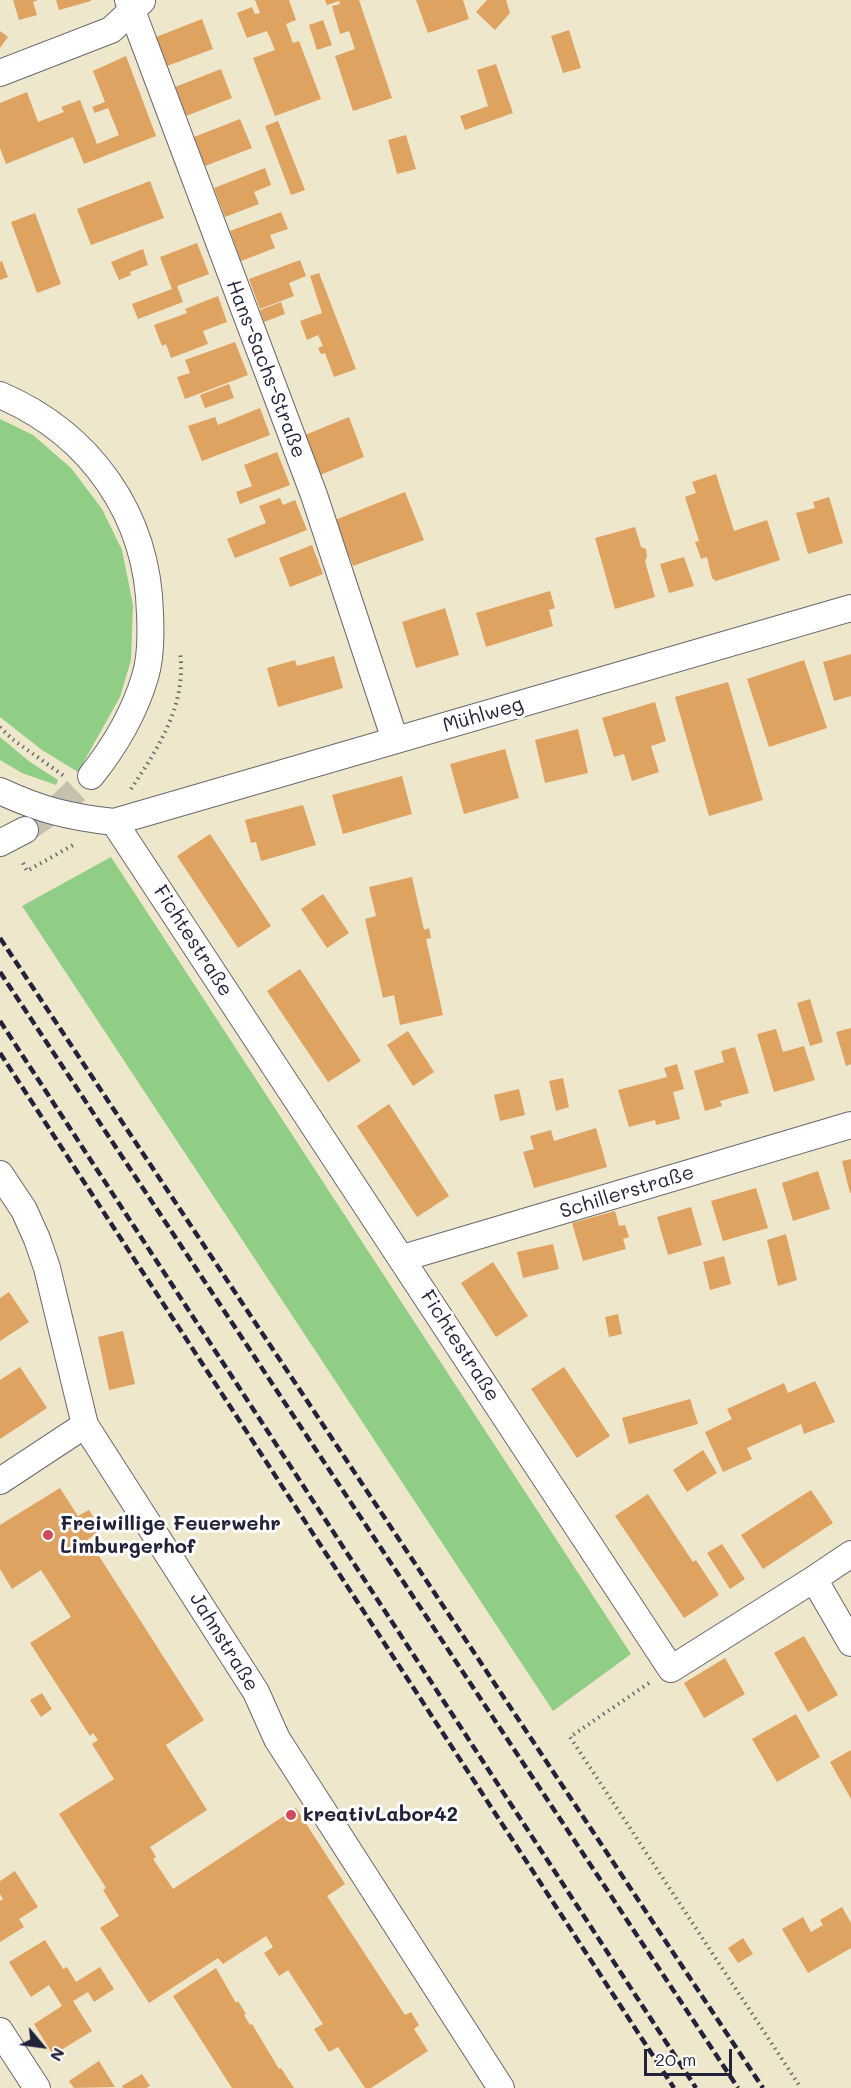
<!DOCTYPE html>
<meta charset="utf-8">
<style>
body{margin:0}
#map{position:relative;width:851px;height:2088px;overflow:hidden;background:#efe7cc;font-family:Mali,sans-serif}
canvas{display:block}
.north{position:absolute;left:12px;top:2016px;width:60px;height:60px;-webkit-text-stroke:4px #fff;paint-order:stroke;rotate:119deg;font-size:16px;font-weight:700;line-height:24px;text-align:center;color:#22223b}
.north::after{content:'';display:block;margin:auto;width:21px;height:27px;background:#22223b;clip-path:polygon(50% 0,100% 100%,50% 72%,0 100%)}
.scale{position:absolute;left:644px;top:2049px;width:88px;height:27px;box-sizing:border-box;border:3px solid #22223b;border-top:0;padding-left:8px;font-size:18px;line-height:21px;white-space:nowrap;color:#22223b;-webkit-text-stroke:4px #fff;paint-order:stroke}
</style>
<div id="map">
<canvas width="851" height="2088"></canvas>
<div class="north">N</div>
<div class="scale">20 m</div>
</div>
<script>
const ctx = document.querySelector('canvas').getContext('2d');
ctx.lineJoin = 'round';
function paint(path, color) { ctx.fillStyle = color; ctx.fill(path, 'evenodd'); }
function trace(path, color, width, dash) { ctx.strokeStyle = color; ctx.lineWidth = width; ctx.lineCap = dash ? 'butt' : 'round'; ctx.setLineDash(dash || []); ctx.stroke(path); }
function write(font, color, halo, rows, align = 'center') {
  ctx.font = font + ' Mali,sans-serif'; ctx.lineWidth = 6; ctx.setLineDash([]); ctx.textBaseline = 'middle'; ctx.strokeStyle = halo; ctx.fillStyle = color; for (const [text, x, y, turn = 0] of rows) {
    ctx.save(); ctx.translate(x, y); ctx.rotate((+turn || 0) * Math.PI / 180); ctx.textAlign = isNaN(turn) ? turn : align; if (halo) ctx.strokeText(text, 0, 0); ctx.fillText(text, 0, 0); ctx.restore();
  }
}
paint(new Path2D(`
 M0,419l33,16 38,33 31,41 20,41 11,55 -2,55 -11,37 -42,75 -36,-22 -42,-33z
 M0,737l30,25 28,18 -2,5 -34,-12 -22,-13z
 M111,857l520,797 -78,57 -531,-805z`), '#8fce84');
paint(new Path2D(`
 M13,0h25l-5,2 4,13 -18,5z
 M56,0h35v1l-32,9z
 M255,0h34l7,20 -10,4 7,19 6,-2 22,58 -46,17 -22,-58 22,-8 -8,-19 -20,7 -10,-25 15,-6 3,7 5,-1z
 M325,0h34l33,98 -39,13 -18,-55 20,-7 -6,-18 -9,3 -8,-28 8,-2 -1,-3 -12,4z
 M416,0h47l6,19 -41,14z
 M487,0h19l4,13 -15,17 -19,-18z
 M202,19l11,30 -46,17 -11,-29z
 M323,20l9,25 -15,5 -8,-25z
 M569,30l12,38 -18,5 -12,-37z
 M0,31l8,6 -8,11z
 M126,56l30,80 -72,28 -11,-27 -67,27 -6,-16v-45l27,-11 11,30 26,-10 -3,-5 19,-7 17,44 22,-9 -11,-27 -13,5 -3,-6 13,-5 -12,-31z
 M496,64l17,49 -48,17 -5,-14 28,-10 -11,-36z
 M221,69l11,29 -46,18 -11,-29z
 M240,119l12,29 -47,18 -11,-29z
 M278,121l27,69 -14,5 -26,-69z
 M406,135l10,34 -19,5 -9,-34z
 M265,168l6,17 -17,7 5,12 -34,13 -11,-29z
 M150,181l14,37 -73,27 -14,-36z
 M281,212l7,17 -18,6 5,13 -34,13 -11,-30z
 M35,213l26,71 -24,9 -26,-71z
 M197,243l12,31 -32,12 6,16 -45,17 -6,-15 40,-15 -12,-32z
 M143,249l5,16 -18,7 1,3 -12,5 -8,-18z
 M300,260l6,16 -17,7 5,13 -34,13 -11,-30z
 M2,261l6,16 -8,3v-18z
 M319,273l37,96 -22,8 -9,-24 -4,1 -3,-6 5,-2 -5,-11 -11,5 -7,-19 22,-8 -12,-37z
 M218,296l9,26 -24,9 5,13 -37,14 -5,-14 -4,2 -8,-21 33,-12 -2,-4z
 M281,302l4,12 -21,8 -4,-12z
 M235,342l13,33 -63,24 -8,-22 13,-4 -5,-13z
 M229,384l5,14 -29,10 -5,-13z
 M260,408l10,27 -68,26 -14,-35 27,-9 3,8z
 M349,417l15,40 -44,18 -15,-40z
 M277,452l13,33 -50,19 -4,-12 16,-6 -8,-21z
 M716,474l18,57 33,-11 13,40 -64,21 -4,-3 -5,-21 -6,2 -6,-17 4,-1 -14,-44 11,-4 -4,-11z
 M405,492l19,48 -71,26 -18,-46z
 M829,497l14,46 -35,11 -12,-41 19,-5 -2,-6z
 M280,498l3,7 12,-5 12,30 -72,28 -8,-19 39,-16 -7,-17z
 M635,527l6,20 5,2 1,8 -2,4 10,36 -40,12 -20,-71z
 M312,545l11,29 -33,13 -11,-29z
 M684,557l10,29 -25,7 -9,-29z
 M550,591l5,17 -6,2 4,16 -67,21 -10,-34z
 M445,608l14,47 -43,13 -14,-46z
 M851,654v42l-17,5 -11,-39z
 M334,656l9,32 -65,19 -11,-39 28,-8 2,6z
 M804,660l23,68 -58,19 -22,-68z
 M728,682l35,118 -54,16 -34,-119z
 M655,702l11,39 -15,5 8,26 -27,9 -8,-27 -10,3 -12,-39z
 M578,729l10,44 -43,10 -10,-43z
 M505,749l14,49 -55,16 -14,-50z
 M402,776l10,38 -69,20 -11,-39z
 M303,805l13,40 -55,16 -5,-19 -5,1 -6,-23z
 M210,834l61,92 -33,22 -61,-92z
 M412,877l12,53 5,-2 2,10 -5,1 17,76 -43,10 -6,-30 -11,3 -18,-79 11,-3 -7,-29z
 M323,894l26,39 -22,15 -26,-39z
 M300,969l61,92 -33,21 -61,-91z
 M810,999l13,43 -13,4 -13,-43z
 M851,1028v36l-5,2 -10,-34z
 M776,1029l7,23 21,-6 11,34 -41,12 -17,-58z
 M408,1031l26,41 -21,14 -26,-41z
 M735,1047l14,46 -29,8 2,5 -17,5 -11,-40 30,-9 -3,-11z
 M677,1064l7,25 -11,3 7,27 -24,6 -1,-5 -26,7 -11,-37 49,-13 -3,-9z
 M563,1078l6,29 -13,4 -7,-30z
 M519,1089l6,26 -25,6 -6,-26z
 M389,1104l60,92 -32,21 -60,-91z
 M596,1128l11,39 -73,21 -11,-36 11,-3 -4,-13 21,-6 3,11z
 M851,1159v34h-1l-8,-32z
 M818,1171l12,38 -37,12 -11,-38z
 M756,1188l12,40 -45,13 -12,-40z
 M691,1207l11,38 -34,10 -11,-38z
 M615,1211l4,15 6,-1 4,12 -6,2 3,10 -43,12 -11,-38z
 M786,1234l11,46 -19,6 -11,-46z
 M553,1244l6,25 -36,9 -6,-26z
 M724,1256l7,28 -21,6 -7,-28z
 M493,1262l35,54 -32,21 -35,-54z
 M9,1292l20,30 -29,19v-43z
 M618,1314l4,20 -13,3 -4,-20z
 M123,1331l12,53 -26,6 -11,-53z
 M20,1367l27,41 -47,31v-59z
 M564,1367l46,69 -33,22 -46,-69z
 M815,1381l20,41 -31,12 -3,-10 -54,24 5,11 -29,13 -18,-40 27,-13 -5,-10 57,-26 4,10z
 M690,1399l8,25 -69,20 -7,-26z
 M703,1450l14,23 -30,19 -14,-22z
 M60,1488l18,28 11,-6 13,21 -14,8 116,181 -38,25 41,65 -57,37 6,10 -3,2 20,30 123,-81 49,76 -18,12 78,119 6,-3 8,13 -5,4 14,22 -57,37h-6l-27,-41 -9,5 -15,-23 9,-5 -35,-54 -9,6 -15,-23 9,-6 -7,-11 -43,28 -5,-6 -69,45 -49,-75 19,-12 -16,-26 3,-2 -47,-74 55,-35 -22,-35 6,-4 -5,-7 -3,3 -60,-93 41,-26 -30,-47 -29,19 -12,-20v-44z
 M811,1490l22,33 -70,46 -22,-34z
 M648,1494l45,68 3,-2 23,35 -35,23 -69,-102z
 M722,1544l23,35 -15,10 -23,-36z
 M804,1636l34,59 -30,17 -34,-59z
 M725,1658l20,36 -41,24 -20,-35z
 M42,1693l10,16 -11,8 -11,-17z
 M796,1714l24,43 -43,25 -25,-43z
 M851,1750v49l-21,-37z
 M15,1871l23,36 -19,12 5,8 -24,15v-41l3,-2 -3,-5v-13z
 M842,1907l9,16v25l-43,25 -26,-44 21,-12 8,15 12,-7 -3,-5z
 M743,1938l10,16 -15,9 -10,-15z
 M45,1940l18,29 4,-2 9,15 24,-15 14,22 -20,13 -6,-10 -15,9 19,30 -39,24 -19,-31 28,-18 -13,-21 -18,12 -22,-35z
 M216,1968l20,35 2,-2 8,13 -2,1 6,10 2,-1 27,45 2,-1 13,20h-62l-2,-3 -57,-89z
 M99,2061l16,26 -41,1 -5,-7z
 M142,2074l8,12 -4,2h-23l-1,-2z`), '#dea261');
trace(new Path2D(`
 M25,830l36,-25 30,-29`), '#c6c0af', 26, [26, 13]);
const minor = new Path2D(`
 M128,0l186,495 81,245
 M0,73l111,-43 31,-29
 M0,395c91,39 148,120 150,219 1,20 1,44 -5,63 -11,37 -30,69 -54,99
 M0,791c41,19 69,26 114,31l737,-214
 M114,822l557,847 143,-90 37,64
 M0,843l25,-13
 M0,1174l24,36 13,29 10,29 38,157 171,267 21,47 224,349
 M403,1258l448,-133
 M0,1481l85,-56
 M814,1579l37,-25
 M0,2031l37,57`);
trace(minor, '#6a676e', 28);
trace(new Path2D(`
 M0,727l12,12 52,37
 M131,789c28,-42 56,-85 49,-137
 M23,863l4,8 48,-27
 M649,1683l-79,54 231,351`), '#6a676e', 4, [1.5, 4.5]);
trace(minor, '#fff', 26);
trace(new Path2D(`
 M0,938l763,1150
 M0,972l738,1116
 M0,1021l696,1067
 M0,1053l674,1035`), '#22223b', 4.5, [9, 4.5]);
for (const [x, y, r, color] of [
 [48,1535,6,"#d1495b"],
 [291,1815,6,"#d1495b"]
]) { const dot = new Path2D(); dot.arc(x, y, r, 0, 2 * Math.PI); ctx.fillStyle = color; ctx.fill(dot); trace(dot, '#fff', 2); }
write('20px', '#22223b', '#fff', [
 ["Hans-Sachs-Straße",266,369,69],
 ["Mühlweg",483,715,-16],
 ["Fichtestraße",193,941,57],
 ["Schillerstraße",627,1192,-17],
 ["Fichtestraße",460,1346,57],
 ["Jahnstraße",224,1642,58]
]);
write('bold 20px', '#22223b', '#fff', [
 ["Freiwillige Feuerwehr",60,1524],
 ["Limburgerhof",60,1547],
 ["kreativLabor42",303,1815]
], 'left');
</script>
